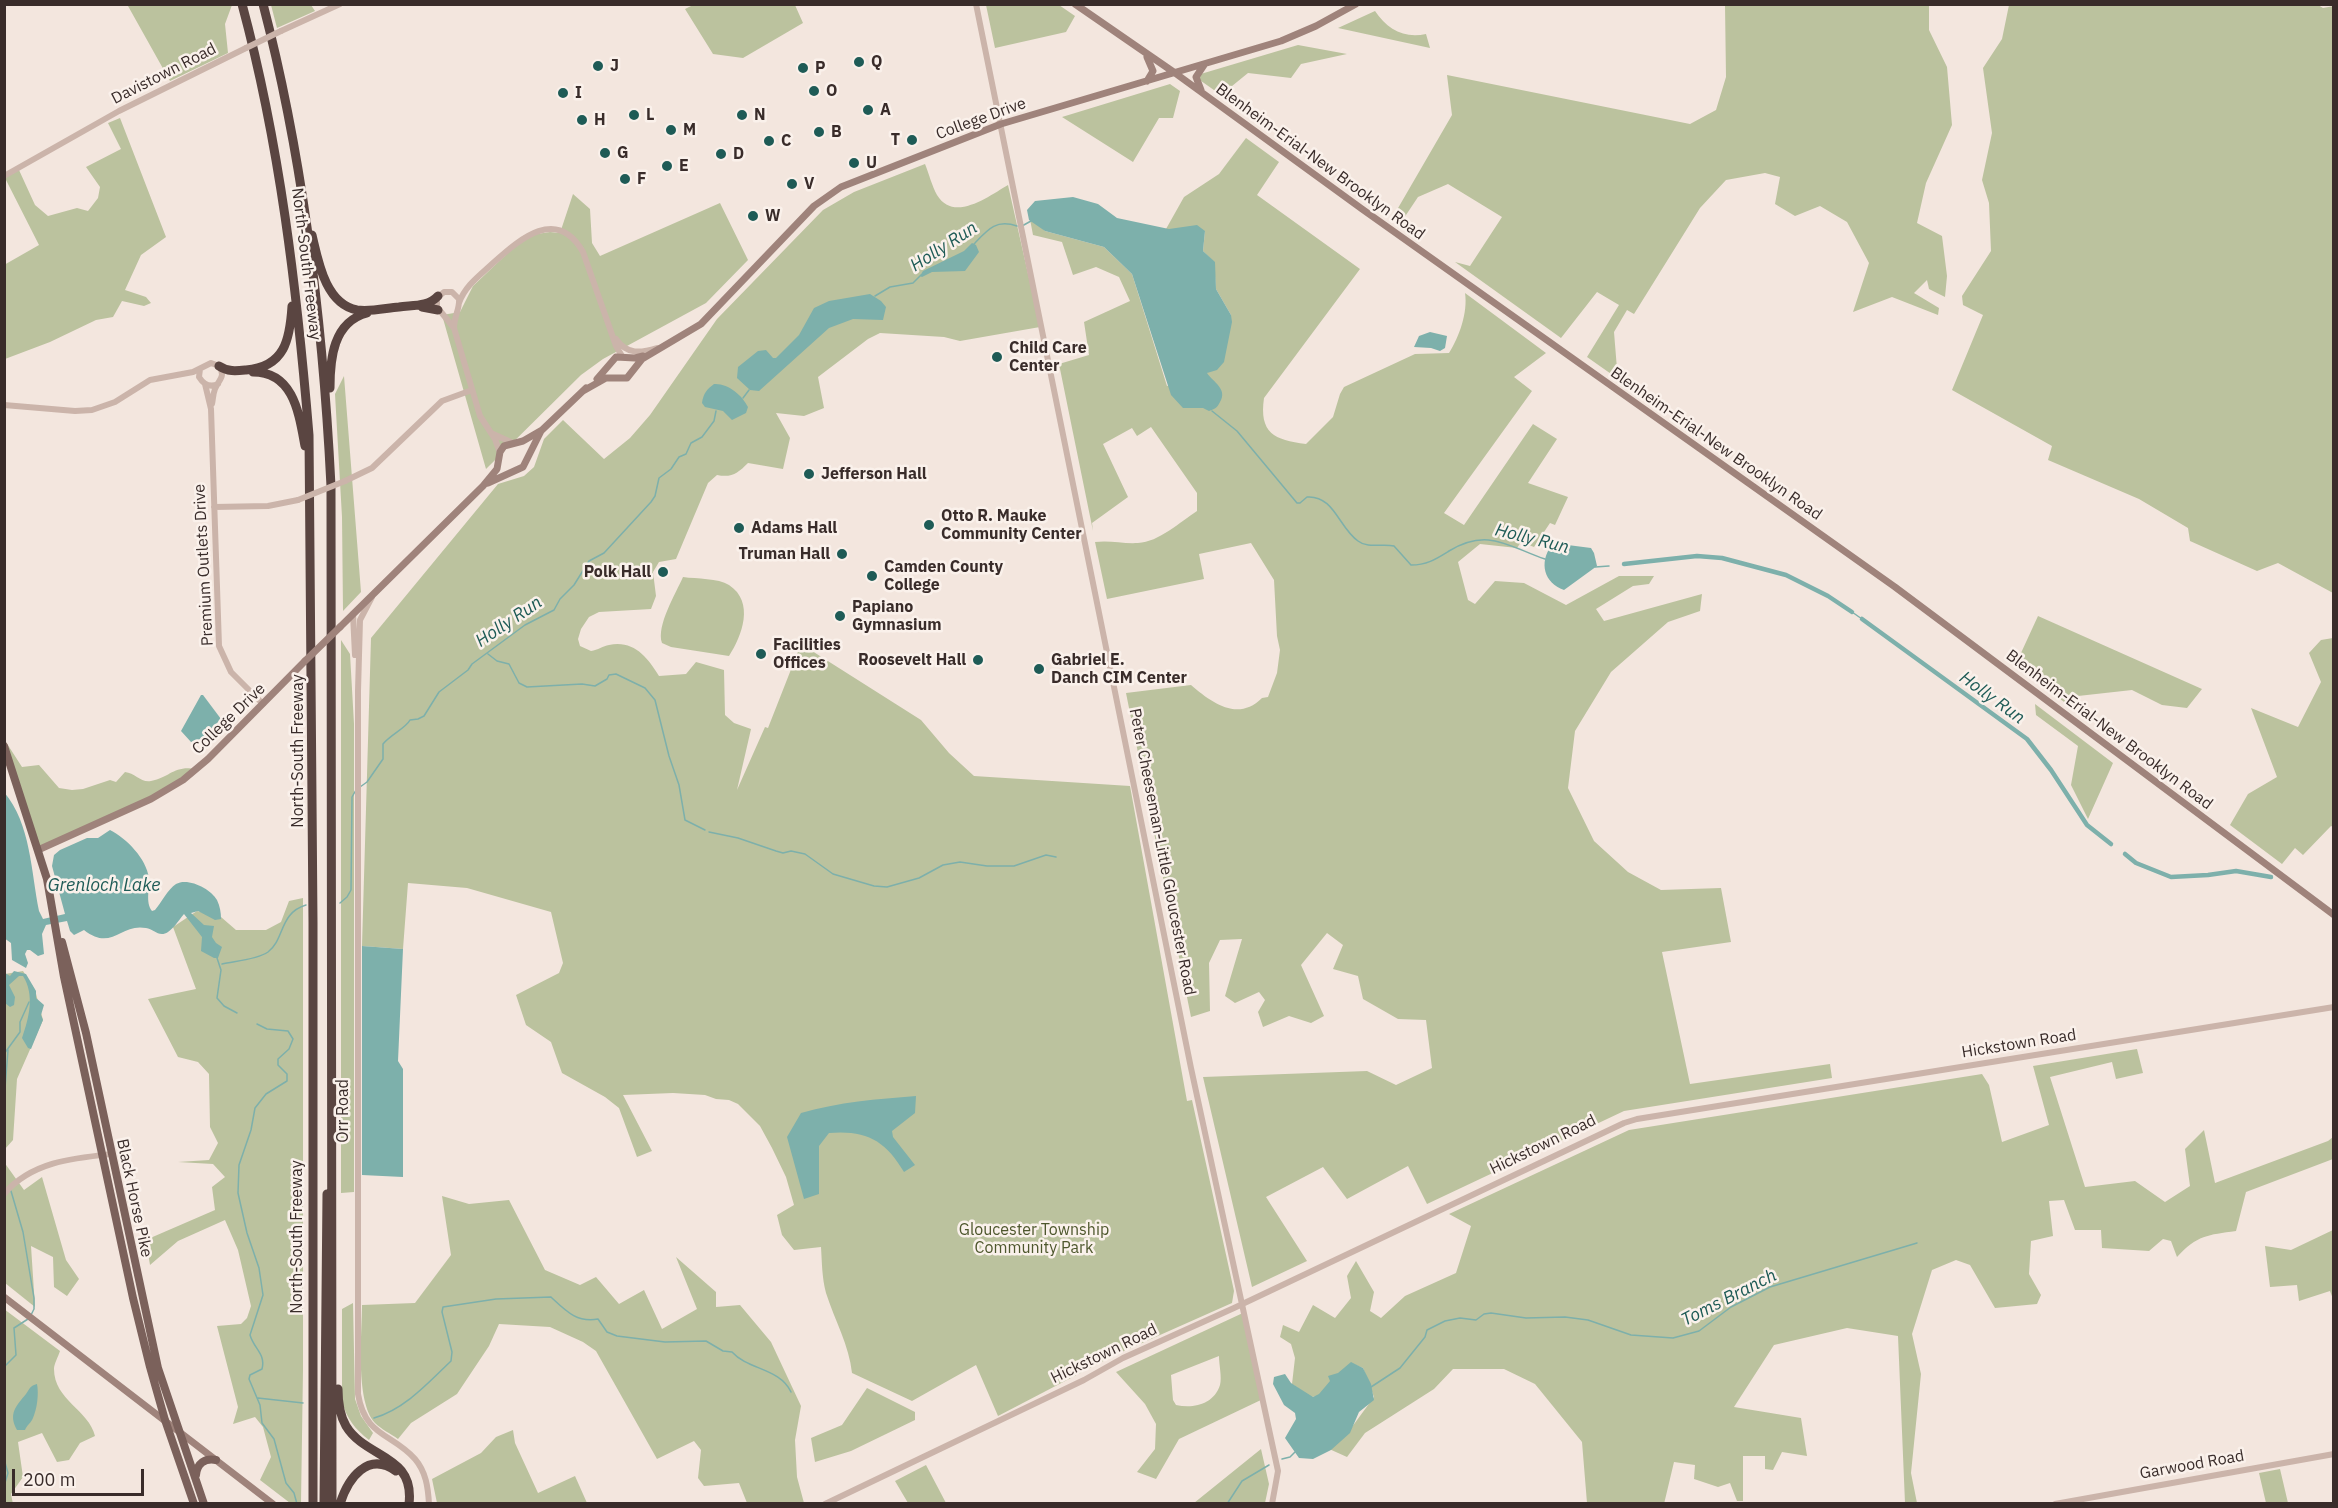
<!DOCTYPE html>
<style>
body{margin:0}
#map{position:relative;width:2338px;height:1508px;overflow:hidden;background:#f3e6de;font-family:"IBM Plex Sans",sans-serif}
canvas{display:block}
.frame{position:absolute;inset:0;border:6px solid #392c2a;pointer-events:none}
.scale{position:absolute;left:12px;top:1469px;width:132px;height:27px;box-sizing:border-box;border:3px solid #392c2a;border-top:0;padding-left:8px;font-size:18px;line-height:21px;white-space:nowrap;color:#392c2a;-webkit-text-stroke:4px #faf1eb;paint-order:stroke}
</style>
<div id="map">
<canvas width="2338" height="1508"></canvas>
<div class="frame"></div>
<div class="scale">200 m</div>
</div>
<script>
const ctx = document.querySelector('canvas').getContext('2d');
ctx.lineJoin = 'round';
function paint(path, color) { ctx.fillStyle = color; ctx.fill(path, 'evenodd'); }
function trace(path, color, width, dash) { ctx.strokeStyle = color; ctx.lineWidth = width; ctx.lineCap = dash ? 'butt' : 'round'; ctx.setLineDash(dash || []); ctx.stroke(path); }
function write(font, color, halo, rows, align = 'center') {
  ctx.font = font + ' "IBM Plex Sans",sans-serif'; ctx.lineWidth = 5; ctx.setLineDash([]); ctx.textBaseline = 'middle'; ctx.strokeStyle = halo; ctx.fillStyle = color; for (const [text, x, y, turn = 0] of rows) {
    ctx.save(); ctx.translate(x, y); ctx.rotate((+turn || 0) * Math.PI / 180); ctx.textAlign = isNaN(turn) ? turn : align; if (halo) ctx.strokeText(text, 0, 0); ctx.fillText(text, 0, 0); ctx.restore();
  }
}
paint(new Path2D(`
 M133,4l99,1 -7,19 3,29 -58,28 -42,-75z
 M695,4l100,1 8,18 -60,35 -30,-4 -28,-45z
 M271,5h40l4,6 -38,17z
 M986,5h73l16,11 -9,16 -71,16z
 M1725,5h204v25l18,37 5,58 -26,58 -9,40 25,13 5,40 -2,21 -16,-8 -2,-9 -13,13 25,15 -1,7 -46,-18 -39,15 16,-49 -22,-41 -27,-16 -25,10 -20,-12 5,-27 -15,-4 -39,7 -26,28 -66,106 -7,-4 -13,22 3,37 18,13 -4,6 -44,-31 32,-52 -22,-13 -36,46 -106,-76 15,4 32,-49 -54,-33 -30,13 -16,24 -8,-6 58,-100 -5,-40 243,49 26,-14 10,-33z
 M2318,5l5,3 11,-2 -1,587 -55,-30 -21,8 -67,-30 -2,-13 -49,-29 -91,-39 4,-14 -100,-56 31,-75 -20,-10 -1,-9 29,-45 -2,-48 -7,-23 10,-47 -9,-65 19,-29 7,-34z
 M1375,11c12,18 29,28 51,23l4,14 -92,-20z
 M1298,45l49,9 -46,10 -10,14 -43,-5 -27,22 -27,-19z
 M1170,84l10,7 -7,27h-14l-26,44 -71,-45z
 M120,118l46,119 -25,18 -16,35 21,7 5,6 -7,3 -22,-5 -9,16 -17,3 -46,22 -45,17 -1,-94 35,-20 -34,-67 14,-8 16,35 13,11 29,-8 11,3 10,-13 2,-11 -14,-20 35,-18 -13,-26z
 M1246,138l33,24 -22,33 103,74 -96,129c-5,35 10,42 42,46l27,-27 7,-23 4,-7 71,-33 34,-1c10,-16 19,-40 16,-60l81,60 -32,24 18,14 -88,122 20,12 69,-101 24,15 -29,44 40,14 -13,28 -5,-2 -16,24 -13,-5 -4,6 -37,-4 -22,18 10,38 7,4 20,-23 29,2 42,22 53,-29h35l-5,8 -16,2 -37,23 8,12 98,-27 -2,17 -32,11 -57,50 -36,59 -7,57 26,53 34,31 33,18 60,-2 10,54 -69,10 28,132 140,-20 2,14 -208,33 -197,93 -19,-38 -61,33 -24,-32 -57,30 41,64 -55,26 -49,-210 164,-6 29,14 36,-17 -6,-48 -28,-1 -35,-20 -5,-23 -25,-7 10,-24 -16,-12 -26,32 23,51 -13,7 -22,-7 -26,11 -5,-15 7,-12 -6,-8 -24,11 -10,-7 17,-57 -22,1 -11,23 1,48 -19,6 -65,-324 65,-8c21,18 47,37 71,13l6,-1 9,-24 3,-23 -3,-14 -3,-56 -23,-37 -52,11 5,25 -97,20 -12,-57c15,-2 28,2 43,1 21,-1 42,-21 59,-32v-18l-46,-66 -14,9 -5,-8 -29,16 25,53 -36,26 1,8 -34,-167 30,-9 -5,-33 46,-21 -11,-24 -23,-10 -23,8 -11,-33 -29,-7 -4,-21 16,17 59,16 28,27 35,112 40,-13 24,-58 -15,-26 -2,-27 -11,-11 2,-20 -39,-2 18,-32 35,-23z
 M925,164c4,10 7,22 12,31 17,28 52,1 71,-10l32,142 -80,14 -16,-4 -64,-4 -12,6 -50,38 6,31 -20,8 -28,-3 14,25 -7,31 -35,-6c-10,10 -16,15 -31,12l-9,8 -32,76 -17,3 -6,10 3,24 -5,13 -52,3 -10,5 -8,12 -3,10 2,7 11,5c7,-1 12,-5 18,-6 25,-5 38,12 50,31l27,-2 10,-12 28,8 1,45 9,8 17,6 -14,61 28,-63 3,1 33,-84 120,76 28,33 25,23 156,10 57,315 5,-1 42,191 -2,12 -117,52 -117,61 -22,-51 -64,36 -60,-28c-3,-28 -17,-52 -26,-80 -4,-15 -4,-30 -5,-46l-27,3 -12,-15 -5,-20 17,-10 -8,-28 -14,-29 -12,-22 -22,-22 -9,-4 -13,-1 -11,-4 -32,-2 -50,2 29,56 -15,6 -18,-49 -14,-11 -43,-24 -11,-31 -25,-17 -10,-30 43,-22 4,-10 -12,-51 -84,-24 -59,-5 -5,66 -41,-3 9,-308 127,-154 26,-8 10,-9 10,-28 19,-19 41,39 26,-21 20,-23 67,-96 106,-109 31,-18z
 M573,194l17,15 2,34 8,13 120,-53 28,57 -42,43 -103,56 -22,16 -95,94 -44,-154 18,-3 13,-26 38,-36 19,-15 20,-3 10,1z
 M344,376l17,216 -18,19 -1,-94 -7,-123z
 M683,577c14,2 35,1 46,8 26,17 13,51 0,71l-58,-9 -9,-4c-6,-17 14,-50 21,-66z
 M2038,616l164,73 -15,19 -25,-3 -30,-15 -54,6 -7,11 -56,-41z
 M2333,638v189l-2,-1 -28,29 -8,-7 -13,16 -52,-39 18,-31 29,-17 -26,-69 47,19 23,-45 -12,-29 12,-13z
 M341,640l9,14 4,70v468l-13,1z
 M2035,704l78,59 -25,56 -17,-34 7,-39 -42,-31z
 M4,739l18,28 17,-2 20,23 13,2 11,-1 27,-9 6,2 9,-10c10,1 16,11 26,9 20,-4 22,-16 46,-12l-27,20 -132,61 -33,-104z
 M303,898v472l-2,133h-11l-30,-23 11,-23 -8,-30 -8,-10 -22,7 5,-17 -21,-81 24,-2 6,-6 4,-12 -13,-56 -13,-30 -47,21 -28,24 -2,-12 -6,-1 -1,-3 7,-10 67,-29 -3,-23 13,-10 -12,-13 -35,-2 31,-2 9,-17 -8,-16 -1,-53 -11,-12 -20,-5 -30,-58 48,-10 -23,-62 24,-16 24,6 15,13h30l15,-8 8,-21z
 M23,971l12,19 8,30 -26,59 -4,61 -8,9v-175z
 M2137,1049l6,24 -27,6 -4,-17 -62,15 35,110 50,-6 30,21 25,-16 -5,-37 19,-19 11,53 113,-42 5,-4v22l-87,33 -10,39c-28,4 -39,4 -59,26l-6,-16 -8,-2 -14,12 -47,-3 -1,-18h-26l-11,-30 -15,1 4,35 -22,5 -2,33 12,21 -4,9 -42,4 -25,-43 -14,-5 -24,10 -20,64 9,40 -10,99 6,30h-12l-7,-167 -51,-8 -73,17 -40,62 67,11 6,38 -25,-4 -9,18 -8,-1v-13h-22v45h-6l-7,-18 -12,4 -24,-8 1,-14 -21,-3 -10,42 -77,-1 -5,-61 -47,-58 -31,-15h-51l-19,20 -69,44 -18,24 -20,-9 19,-13 28,-38 -11,-29 -12,-5 -30,33 -10,1 -19,-13 3,-26 -4,-14 -11,-7 3,-12 16,7 14,-27 22,13 16,-20 -4,-22 9,-15 18,31 -4,19 11,7 24,-22 51,-23 15,-47 -22,-12 180,-84 353,-56 7,11 13,57 47,-17 -16,-59z
 M4,1162l20,28 18,-13 24,83 13,19 -12,17 -13,-9 -1,-30 -22,-11 4,61 -30,-24z
 M442,1196l27,8 40,-4 36,70 35,15 16,-8 23,27 25,-14 18,39 35,-20 -21,-52 40,35v15l24,-2 31,37 30,64 -6,34 2,37 7,26h-57l-8,-20 -35,3 -6,-8 3,-28 -7,-9 -37,18 -61,-108 -13,-9 -33,-15 -51,-3 -10,22 -32,48 -46,29 -13,16c-7,-5 -17,-10 -23,-16 -20,-22 -13,-90 -13,-118l53,-2 36,-48z
 M2333,1230v69l-3,-8 -31,10 -2,-16 -27,2 -5,-41 26,4z
 M353,1303l2,96 6,17 12,17 -4,7c-14,-11 -22,-21 -27,-38v-93z
 M4,1309l56,42c-2,6 -6,13 -6,18 0,31 35,41 41,67l-15,7 -11,17 -12,2 -15,-29 -24,9 5,35 -12,17 2,10 -9,-1z
 M1245,1312l18,87 -84,40 -23,40 -19,-7 18,-23 1,-25 -11,-20 -29,-32zM1219,1356c0,9 3,21 1,29 -6,19 -26,24 -44,20l-3,-5 -2,-25z
 M867,1388l48,24v8l-64,31 -36,11 -4,-24 31,-13z
 M513,1430l2,13 23,50 37,-17 12,27h-150l-5,-24 49,-26 15,-16z
 M1261,1449l8,35 -4,19h-71z
 M926,1465l20,38h-38l-13,-22z
 M2280,1469l8,34h-22l-7,-30z`), '#bbc29e');
paint(new Path2D(`
 M1073,197l25,7 19,14 52,11 28,-4 8,6 -2,20 12,11 1,27 15,26 1,7 -8,40 -7,8 -10,3c6,9 21,16 13,29 -3,6 -5,7 -11,9l-6,-3h-20l-12,-13 -39,-121 -28,-27 -59,-16 -16,-11 -2,-10 8,-9z
 M972,243l4,2 3,7 -14,19 -33,1 -10,5 -2,-1 3,-5 41,-20z
 M870,294l11,7 5,6 -3,13 -30,-1 -24,9 -70,63 -9,-1 -13,-12 1,-11 20,-16 8,-1 7,8h3l23,-23 15,-27 15,-7z
 M1430,332l17,4 -2,12 -5,3 -9,-3 -17,-1 5,-11z
 M714,384c14,-1 28,11 34,23l-2,6 -14,7 -9,-9 -18,-4 -3,-4c1,-9 5,-14 12,-19z
 M1560,544l31,4 3,5 3,13 -33,24c-20,-7 -25,-27 -13,-44z
 M201,695h2l18,24 -20,20 -10,3 -10,-11z
 M4,792c27,32 27,80 35,119l4,8 22,-5 -13,-48 2,-11 6,-5 27,-12h11l12,-8c17,9 36,28 39,48 1,10 -4,24 3,33l3,-1c6,-7 13,-21 21,-26 12,-7 35,5 41,16 3,6 4,13 4,19l-6,1 -17,-9 -7,2 13,12 10,1 -2,11 4,6 6,4 -4,11h-4l-13,-7 1,-14 -18,-23c-5,6 -10,14 -16,18 -9,6 -14,-3 -22,-4 -26,-5 -34,24 -62,2l-10,5 -4,-4 -3,-10 -21,4 -4,9 2,20 -6,2 -8,-6h-3l-2,4 3,9 -2,5 -14,-8 -1,-17 -7,-5z
 M362,946l41,3 -5,112 5,8v108l-41,-2z
 M14,971l12,3 10,17v7l8,7 -3,10 2,5 -12,29 -3,-1 -6,-10c7,-20 13,-43 1,-62h-4l-10,9 6,12 -1,8 -4,2 -5,-4v-30l5,3z
 M916,1096l-1,17 -23,18 1,6 22,28 -11,7c-19,-32 -38,-42 -75,-39l-10,13v48l-15,5 -17,-62 14,-24c38,-11 76,-14 115,-17z
 M1351,1362l12,6 8,16 3,16 -15,12 -9,21 -19,17 -18,9 -14,-1 -14,-20 11,-19 -1,-6 -11,-8 -11,-21 1,-7 11,-3 6,9 22,14 6,-3 11,-13 -2,-5 10,-3z
 M37,1384c2,10 0,25 -4,34 -2,5 -6,7 -8,12h-8c-9,-16 -1,-24 9,-36 4,-6 4,-8 11,-10z`), '#7db0ab');
trace(new Path2D(`
 M1022,226l9,-5
 M974,244c14,-15 22,-25 43,-18
 M875,296l15,-9 23,-4 8,-8
 M743,398l6,-8
 M1212,411l25,20 60,72h3l7,-6c27,-2 32,31 51,44 10,8 25,2 36,5l17,19c16,0 25,-6 38,-14 39,-24 60,-4 96,8
 M1595,567l14,-1
 M1852,612l10,7
 M488,654l9,7 12,3 10,19 8,4 55,-3 13,2 12,-7 2,-4 7,-1 29,14 10,12 14,56 10,29 6,35 20,10
 M360,787l7,-5 16,-23v-15c7,-9 23,-16 27,-24l8,-1 6,-3 15,-24 29,-22 4,-6 53,-39 29,-15 6,-11 14,-14 15,-24 15,-8 47,-51 4,-6 4,-18 12,-9 8,-12 7,-3 5,-11 11,-6 12,-16 2,-10
 M709,832l29,6 38,13 7,2 8,-2 14,3 28,20 41,12 13,1 32,-9 24,-13 17,-3 27,4h27l32,-11 10,2
 M340,903l7,-6 4,-7 1,-93 4,-7
 M217,958l4,12 -4,28 7,8 13,7
 M222,964c13,-3 34,-4 46,-12 17,-13 11,-39 38,-47
 M257,1024l10,5 21,2 5,8 -4,10 -11,10v6l9,9v7l-21,13 -11,14 -4,22 -12,35 -1,28 9,40 12,35 4,27 -13,40c4,14 16,19 12,34l-12,6 -1,4 11,26 2,18 12,16 12,44 8,10 3,11
 M4,1054l16,-22v-10l9,-20
 M4,1101l4,-51
 M11,1191l12,41 11,66v11l-3,6
 M4,1367l12,-12 -2,-27 14,-9
 M1371,1387l29,-19 25,-31 2,-7 18,-9 15,-3 16,2 8,-6 7,-1 35,5 39,-1 23,3 43,15 42,3 26,-7 32,-24 39,-20 147,-44
 M258,1398l45,5
 M374,1418c31,-9 54,-35 77,-57l1,-9 -10,-40 1,-5 53,-8 55,-2c15,14 26,26 47,22l9,13 10,4 48,6 41,-1 17,10 9,1c16,18 48,16 59,40
 M4,1459l4,14 -4,13
 M1282,1459l8,-2 5,-5
 M1227,1504l15,-23 27,-16`), '#7db0ab', 1.5);
trace(new Path2D(`
 M1624,564l73,-8 25,2 64,17 42,21 24,16
 M1862,619l165,120 24,31 36,55 24,19
 M2125,854l11,9 35,14 37,-2 28,-4 35,6`), '#7db0ab', 4.5);
trace(new Path2D(`
 M976,4l215,1064 87,403 -6,33
 M281,31l59,-27
 M4,176l115,-65 127,-63
 M459,303c6,-17 20,-27 33,-39 26,-23 64,-59 91,-12l33,94 6,10
 M454,328l-17,-21v-9l7,-6h8l7,7c1,9 -5,18 -5,29l26,88 15,23 5,14
 M616,339c11,16 25,14 41,9
 M200,369l-1,8c5,8 11,11 19,7
 M205,384l6,25 8,237 12,26 32,32
 M4,405l71,6 17,-1 23,-8 35,-22 43,-8 18,-9 8,3c7,11 0,13 -4,23 -2,5 -2,10 -3,15
 M491,433l22,10
 M345,481l27,-13 70,-67 30,-11
 M214,507l54,-1 30,-6
 M372,597l-12,23 -2,71v703c7,43 34,39 57,65 11,13 13,28 14,45
 M353,614l2,41
 M4,1194c27,-32 69,-36 108,-40
 M825,1504l259,-124 39,-22 111,-50 390,-185 13,-4 697,-112
 M2055,1504l279,-50`), '#cbb4aa', 6);
trace(new Path2D(`
 M1075,4l100,69 187,136 533,378 439,328
 M1147,81l6,-10 -6,-14
 M1201,90l-5,-13 8,-12
 M597,379l19,-22 19,1 8,-2
 M583,391l23,-13h21l15,-19 59,-35 113,-118 27,-19 160,-63 280,-83 35,-15 40,-22
 M488,483l35,-16 18,-36
 M340,627l143,-141 14,-17 3,-17 4,-6 19,-5 19,-11 44,-42
 M38,850l113,-51 32,-19 25,-21 97,-98
 M4,1297l269,207`), '#9f837b', 7);
trace(new Path2D(`
 M4,746l43,133 17,98 69,321 17,69 15,53 29,84
 M62,942l24,91 72,335 46,136
 M196,1475c1,-12 9,-17 20,-15`), '#7b615b', 8);
trace(new Path2D(`
 M242,4c38,141 55,286 67,431l4,488v581
 M263,4c41,157 60,321 68,482l1,1018
 M312,235c6,25 13,69 45,75 14,2 29,-2 42,-3 13,-2 29,0 39,-11
 M422,307l16,3
 M219,366c9,6 17,5 27,4 39,-3 44,-31 46,-64
 M253,372c41,0 46,42 52,74
 M330,388c0,-29 3,-66 37,-75
 M338,1389c0,13 1,25 8,37 20,33 69,28 63,78
 M324,1504l3,-310
 M340,1504c8,-26 28,-53 56,-33`), '#5a4541', 9);
trace(new Path2D(`
 M246,48l35,-17
 M298,500l47,-19`), '#cbb4aa', 6);
trace(new Path2D(`
 M305,661l35,-34`), '#9f837b', 7);
for (const [x, y, r, color] of [
 [859,62,6,"#1e5b56"],
 [598,66,6,"#1e5b56"],
 [803,68,6,"#1e5b56"],
 [814,91,6,"#1e5b56"],
 [563,93,6,"#1e5b56"],
 [868,110,6,"#1e5b56"],
 [634,115,6,"#1e5b56"],
 [742,115,6,"#1e5b56"],
 [582,120,6,"#1e5b56"],
 [671,130,6,"#1e5b56"],
 [819,132,6,"#1e5b56"],
 [912,140,6,"#1e5b56"],
 [769,141,6,"#1e5b56"],
 [605,153,6,"#1e5b56"],
 [721,154,6,"#1e5b56"],
 [854,163,6,"#1e5b56"],
 [667,166,6,"#1e5b56"],
 [625,179,6,"#1e5b56"],
 [792,184,6,"#1e5b56"],
 [753,216,6,"#1e5b56"],
 [997,357,6,"#1e5b56"],
 [809,474,6,"#1e5b56"],
 [929,525,6,"#1e5b56"],
 [739,528,6,"#1e5b56"],
 [842,554,6,"#1e5b56"],
 [663,572,6,"#1e5b56"],
 [872,576,6,"#1e5b56"],
 [840,616,6,"#1e5b56"],
 [761,654,6,"#1e5b56"],
 [978,660,6,"#1e5b56"],
 [1039,669,6,"#1e5b56"]
]) { const dot = new Path2D(); dot.arc(x, y, r, 0, 2 * Math.PI); ctx.fillStyle = color; ctx.fill(dot); trace(dot, '#faf1eb', 2); }
write('bold 16px', '#392c2a', '#faf1eb', [
 ["Q",871,62],
 ["J",610,66],
 ["P",815,68],
 ["O",826,91],
 ["I",575,93],
 ["A",880,110],
 ["L",646,115],
 ["N",754,115],
 ["H",594,120],
 ["M",683,130],
 ["B",831,132],
 ["T",900,140,"right"],
 ["C",781,141],
 ["G",617,153],
 ["D",733,154],
 ["U",866,163],
 ["E",679,166],
 ["F",637,179],
 ["V",804,184],
 ["W",765,216],
 ["Child Care",1009,348],
 ["Center",1009,366],
 ["Jefferson Hall",821,474],
 ["Otto R. Mauke",941,516],
 ["Community Center",941,534],
 ["Adams Hall",751,528],
 ["Truman Hall",830,554,"right"],
 ["Camden County",884,567],
 ["College",884,585],
 ["Polk Hall",651,572,"right"],
 ["Papiano",852,607],
 ["Gymnasium",852,625],
 ["Facilities",773,645],
 ["Offices",773,663],
 ["Roosevelt Hall",966,660,"right"],
 ["Gabriel E.",1051,660],
 ["Danch CIM Center",1051,678]
], 'left');
write('16px', '#392c2a', '#faf1eb', [
 ["Davistown Road",164,74,-27],
 ["College Drive",981,119,-20],
 ["Blenheim-Erial-New Brooklyn Road",1320,162,36],
 ["North-South Freeway",306,264,83],
 ["Blenheim-Erial-New Brooklyn Road",1716,444,35],
 ["Premium Outlets Drive",204,565,-93],
 ["College Drive",229,719,-44],
 ["Blenheim-Erial-New Brooklyn Road",2109,730,37],
 ["North-South Freeway",298,751,-90],
 ["Peter Cheeseman-Little Gloucester Road",1162,852,79],
 ["Hickstown Road",2019,1044,-9],
 ["Orr Road",343,1111,-90],
 ["Hickstown Road",1543,1145,-26],
 ["Black Horse Pike",134,1198,78],
 ["North-South Freeway",297,1237,-90],
 ["Hickstown Road",1104,1354,-26],
 ["Garwood Road",2192,1465,-10]
]);
write('16px', '#4e572d', '#faf1eb', [
 ["Gloucester Township",1034,1230],
 ["Community Park",1034,1248]
]);
write('italic 18px', '#1e5b56', '#faf1eb', [
 ["Holly Run",944,247,-33],
 ["Holly Run",1532,539,14],
 ["Holly Run",509,622,-34],
 ["Holly Run",1992,698,36],
 ["Grenloch Lake",104,886],
 ["Toms Branch",1729,1298,-27]
]);
</script>
